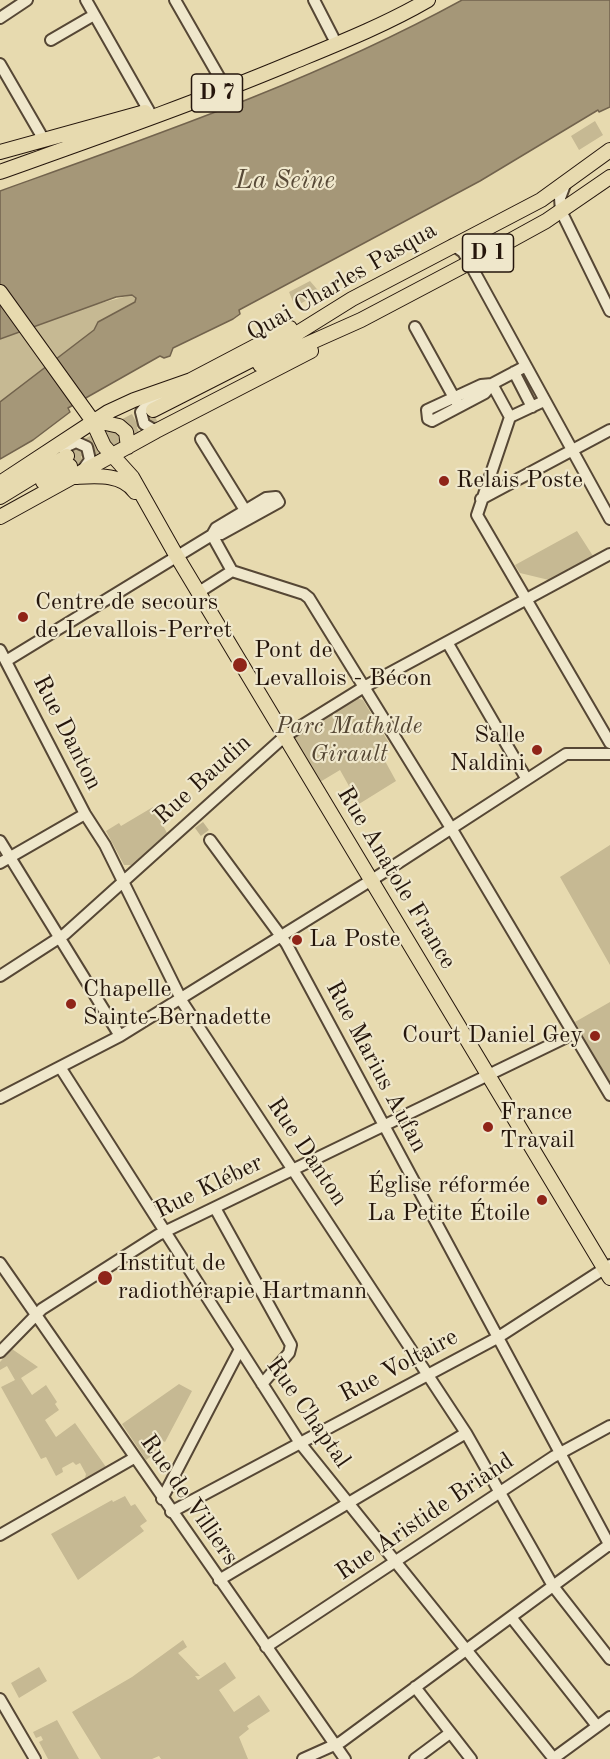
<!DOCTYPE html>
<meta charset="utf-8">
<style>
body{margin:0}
canvas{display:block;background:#e7daaf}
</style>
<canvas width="610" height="1759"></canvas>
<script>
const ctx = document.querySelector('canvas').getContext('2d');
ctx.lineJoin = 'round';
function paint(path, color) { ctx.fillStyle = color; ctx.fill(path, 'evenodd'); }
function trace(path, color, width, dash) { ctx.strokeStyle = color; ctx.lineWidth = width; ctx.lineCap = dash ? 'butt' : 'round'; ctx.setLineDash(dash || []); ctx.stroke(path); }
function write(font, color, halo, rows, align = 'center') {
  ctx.font = font + ' "Old Standard TT",serif'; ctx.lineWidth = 4.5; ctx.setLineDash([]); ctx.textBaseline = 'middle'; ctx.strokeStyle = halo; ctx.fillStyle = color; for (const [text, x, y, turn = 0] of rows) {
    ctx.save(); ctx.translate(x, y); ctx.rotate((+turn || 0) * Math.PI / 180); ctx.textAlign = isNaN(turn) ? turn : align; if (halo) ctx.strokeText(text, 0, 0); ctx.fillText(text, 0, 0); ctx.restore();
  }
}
paint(new Path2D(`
 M595,121l8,14 -24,15 -8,-14z
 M310,281l12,14 -1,6 -5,2 -7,-4 -11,6 -1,-3 -3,2 -5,-12z
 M131,295l5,3 -1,4 -37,20 -4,8 -94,72v-63l90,-33z
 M577,531l16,25 -44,24 -29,-7 -5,-8z
 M356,698l7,2 26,43 -10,7 17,31 -37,23 -19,-34 -20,12 -26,-42 1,-3z
 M153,807l14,26 -36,32h-7l-18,-34 13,-8 2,3z
 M610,845v120l-50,-88z
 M610,1002v80l-35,-60z
 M12,1349l26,18 -17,11 11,17 14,-10 11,17 -2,2 4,6 -14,10 11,17 19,-14 31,44 -21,11 1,-4 -6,-11 -4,2 -3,-3 -11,6 1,4 -7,4 -10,-19 -5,2 -40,-72 14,-7 -8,-14 -7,4v-8z
 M179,1384l13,7 -27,51 -4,-2 -8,15 -7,5 -24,-36z
 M125,1496l6,10 4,-2 12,17 -7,5 4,5 -66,49 -27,-46 61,-34 1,2z
 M183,1640l4,7 -9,6 22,23h-5l3,4 27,-18 11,16 -17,12 15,22 25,-17 11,16 -23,15 2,3 -10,8 9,22h-87l-2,-3 -7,3h-51l-29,-47 60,-35z
 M39,1667l8,14 -28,17 -8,-15z
 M57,1720l22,39h-31l-9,-17 4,-2 -2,-4 -5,2 -3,-6z`), '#c6b993');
const water = new Path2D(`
 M462,0h148v107l-11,5 -1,-2 -118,71 -241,129 1,4 -7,5 -60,29 -3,8 -6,2 -4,-2 -92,52 2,4 -37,28 -33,19v-57l94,-72 4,-8 37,-20 1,-4 -4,-3 -16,2 -116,42v-148c156,-56 316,-111 462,-191z`);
paint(water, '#a59778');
trace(water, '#72634d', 1.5);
trace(new Path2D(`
 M199,825l11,15`), '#c0b38e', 10, [10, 5]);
trace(new Path2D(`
 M67,456l82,-43
 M70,466l87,-47`), '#c0b38e', 14, [14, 7]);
const minor = new Path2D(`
 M86,0l63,111
 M175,0l47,82
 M314,0l19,37
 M0,18l27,-18
 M51,40l43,-25
 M0,64l44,76
 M566,182l-6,16 1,13 49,100
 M453,245l10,7 6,10 141,257
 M415,327l42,76
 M514,372l18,35
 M492,384l-11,1 -54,25 1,9 4,2 53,-28 7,-9 34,-18
 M492,384l18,33
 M544,401l-34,16 -33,98 133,228
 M156,431l-12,-7 -3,-12c6,-10 20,-11 24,-21
 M201,439l47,76
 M63,448l13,-6 11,5 3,13 -8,11
 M481,499l129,-69
 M212,535l20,36
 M232,571l72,23 5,4 142,230 159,267
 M199,592l33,-21
 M447,642l79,136
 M0,650l85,164 20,31 78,158 283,430 87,153 57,73
 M6,661l206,-126 4,-7 50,-30 10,-1 3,5 -58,32 -9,1
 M210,840l76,103 324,603
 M0,841l120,195
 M0,863l85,-49
 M0,976l65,-42 220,-198 79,-49 246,-133
 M60,1067l240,376 254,316
 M0,1098l120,-62 258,-160 188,-122h44
 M215,1208l76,137 -2,8 -27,31
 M0,1263l345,496
 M0,1352l42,-43 116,-74 415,-201
 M162,1499l77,-148
 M171,1512l326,-174 113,-73
 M0,1535l134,-77
 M219,1580l247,-147
 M511,1617l86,109
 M266,1647l287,-190 57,-31
 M415,1687l56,72
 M0,1699l35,60
 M554,1758l56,-41
 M303,1759l38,-17 269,-198
 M415,1759l35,-26`);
const major = new Path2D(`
 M0,152l145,-40
 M0,172c98,-35 195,-69 291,-109 46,-19 94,-38 137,-63
 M0,292l92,128 12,26 28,31 44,78 434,723
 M260,365l101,-45 125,-66 60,-33 64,-44
 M153,410l114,-58 85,-53 189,-99 69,-50
 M92,420l27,6 7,6 2,15
 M75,477c20,-1 47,-4 60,15
 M43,482l27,-16
 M0,483l108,-71 26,-12 57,-20 99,-52
 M0,497l67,-41
 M0,517l156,-86 155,-80`);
trace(minor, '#564735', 14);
trace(major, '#25160c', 16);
trace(minor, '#efe7cb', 10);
trace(major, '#e7daaf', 14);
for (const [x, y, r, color] of [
 [444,481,6,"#8f2418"],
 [23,617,6,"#8f2418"],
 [240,665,8,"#8f2418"],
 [537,750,6,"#8f2418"],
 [297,940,6,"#8f2418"],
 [71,1004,6,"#8f2418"],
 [595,1036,6,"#8f2418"],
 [488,1127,6,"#8f2418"],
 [542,1200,6,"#8f2418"],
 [105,1278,8,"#8f2418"]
]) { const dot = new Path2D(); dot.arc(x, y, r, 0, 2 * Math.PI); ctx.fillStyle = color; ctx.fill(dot); trace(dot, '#efe7cb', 2); }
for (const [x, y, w] of [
 [217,93,51],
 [488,253,51]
]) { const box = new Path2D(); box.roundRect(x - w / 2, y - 19, w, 38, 4.5); ctx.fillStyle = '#efe7cb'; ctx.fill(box); trace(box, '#25160c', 1.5); }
write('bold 22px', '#25160c', null, [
 ["D 7",217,93],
 ["D 1",488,253]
]);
write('24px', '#25160c', '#efe7cb', [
 ["Quai Charles Pasqua",342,282,-30],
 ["Rue Danton",67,733,63],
 ["Rue Baudin",203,780,-42],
 ["Rue Anatole France",396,878,59],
 ["Rue Marius Aufan",376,1067,62],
 ["Rue Danton",307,1152,56],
 ["Rue Kléber",209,1187,-26],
 ["Rue Voltaire",399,1366,-28],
 ["Rue Chaptal",308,1413,55],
 ["Rue de Villiers",189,1500,55],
 ["Rue Aristide Briand",425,1517,-34]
]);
write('24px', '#25160c', '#efe7cb', [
 ["Relais Poste",456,481],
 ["Centre de secours",35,603],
 ["de Levallois-Perret",35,631],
 ["Pont de",254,651],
 ["Levallois - Bécon",254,679],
 ["Salle",525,736,"right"],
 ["Naldini",525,764,"right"],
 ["La Poste",309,940],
 ["Chapelle",83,990],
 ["Sainte-Bernadette",83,1018],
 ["Court Daniel Gey",583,1036,"right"],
 ["France",500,1113],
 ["Travail",500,1141],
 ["Église réformée",530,1186,"right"],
 ["La Petite Étoile",530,1214,"right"],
 ["Institut de",118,1264],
 ["radiothérapie Hartmann",118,1292]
], 'left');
write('italic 24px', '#554734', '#efe7cb', [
 ["Parc Mathilde",349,727],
 ["Girault",349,755]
]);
write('italic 26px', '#584a37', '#efe7cb', [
 ["La Seine",285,181]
]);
</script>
